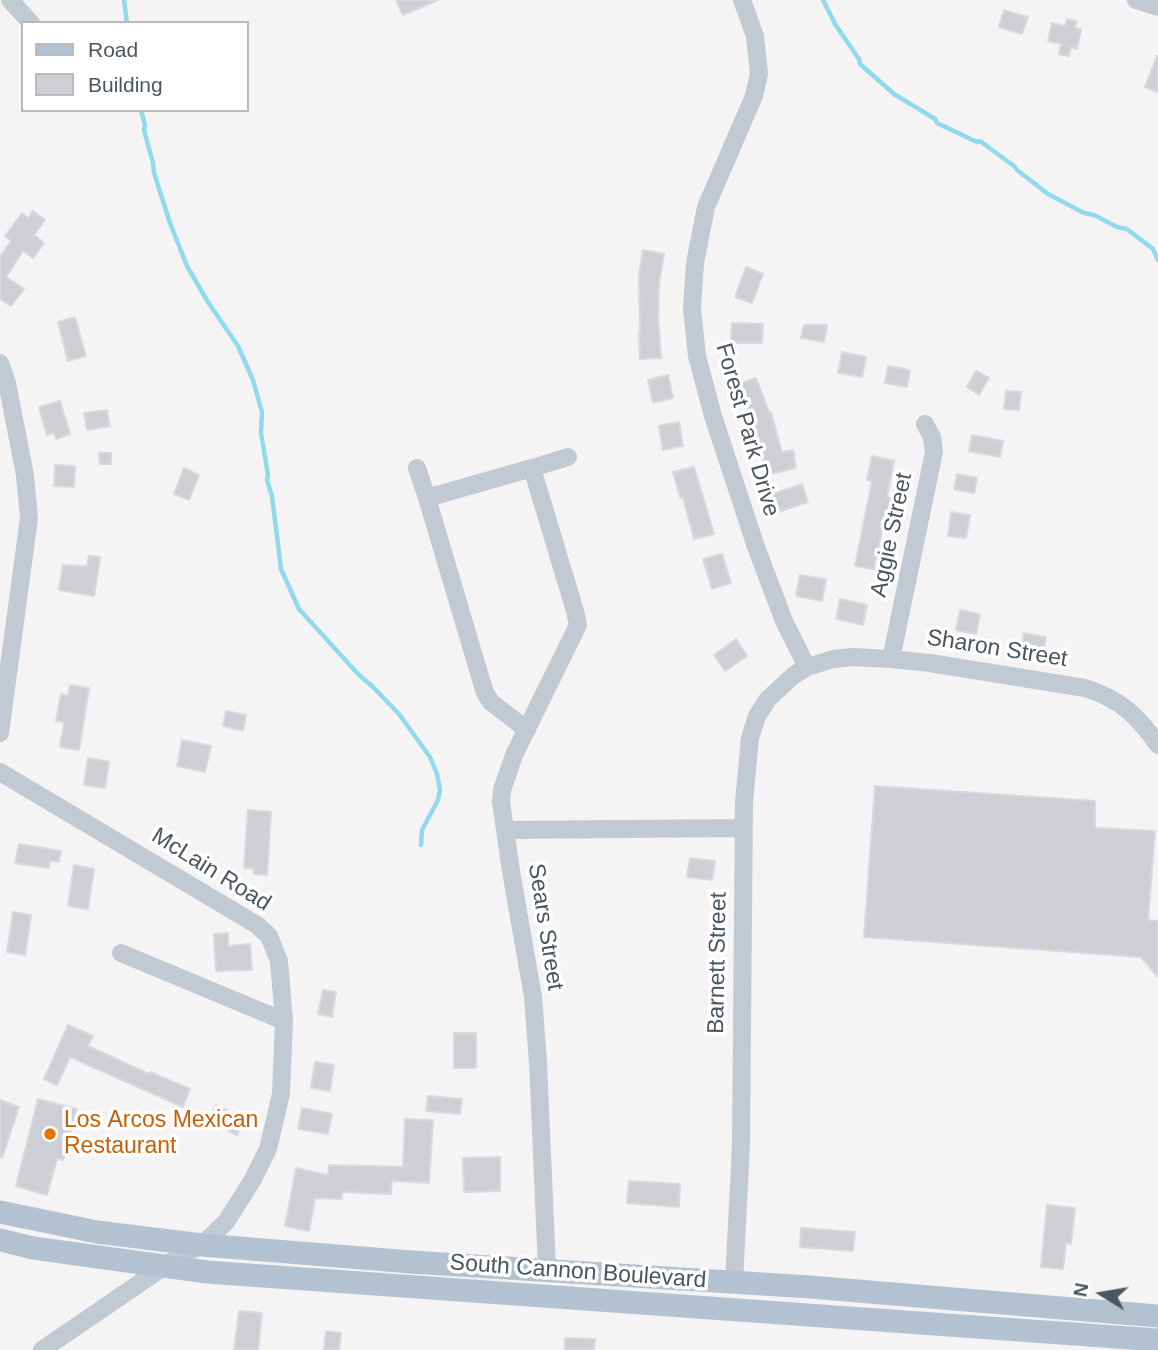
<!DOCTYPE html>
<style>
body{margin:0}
#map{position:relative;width:1158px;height:1350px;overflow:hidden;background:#f5f3f3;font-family:Arial,sans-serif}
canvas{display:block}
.legend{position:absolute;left:21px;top:21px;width:228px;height:91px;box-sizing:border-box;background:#fff;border:2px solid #b7bbc0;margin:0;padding:9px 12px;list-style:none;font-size:21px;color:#4a5661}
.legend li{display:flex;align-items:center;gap:14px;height:35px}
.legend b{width:35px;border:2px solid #b7bbc0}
.north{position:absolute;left:1067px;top:1259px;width:70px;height:70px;-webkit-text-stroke:5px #fff;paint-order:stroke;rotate:281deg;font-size:19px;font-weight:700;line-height:28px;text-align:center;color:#4a5661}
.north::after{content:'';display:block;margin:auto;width:24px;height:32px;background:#4a5661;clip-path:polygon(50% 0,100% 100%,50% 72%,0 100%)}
</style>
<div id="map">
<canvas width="1158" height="1350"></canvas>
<ul class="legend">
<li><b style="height:9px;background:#b3c2d1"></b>Road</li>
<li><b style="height:19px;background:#cdcfd5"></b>Building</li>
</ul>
<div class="north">N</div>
</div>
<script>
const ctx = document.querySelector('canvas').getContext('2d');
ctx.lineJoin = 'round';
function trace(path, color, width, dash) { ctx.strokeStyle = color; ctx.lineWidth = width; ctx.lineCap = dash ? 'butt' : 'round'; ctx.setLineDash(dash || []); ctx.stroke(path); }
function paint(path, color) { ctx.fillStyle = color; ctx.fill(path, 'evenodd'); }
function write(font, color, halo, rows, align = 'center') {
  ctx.font = font + ' Arial,sans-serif'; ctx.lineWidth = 7; ctx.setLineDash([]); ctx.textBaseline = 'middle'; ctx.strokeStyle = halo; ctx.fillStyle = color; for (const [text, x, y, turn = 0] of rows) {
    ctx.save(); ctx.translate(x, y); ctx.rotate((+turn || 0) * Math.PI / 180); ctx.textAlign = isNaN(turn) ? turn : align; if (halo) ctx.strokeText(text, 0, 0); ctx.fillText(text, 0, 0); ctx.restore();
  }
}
trace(new Path2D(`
 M124,0l3,23
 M823,0l12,24 24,35 1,5 34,30 41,25 2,4 40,19 3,-1 34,25 3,4 31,24 36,19 10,2 23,12 10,2 26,20 5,11
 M141,110l4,15 -1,5 9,33 1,10 16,50 17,43 21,36 30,44 15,34 9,32 -1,21 7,42 -1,5 5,16 9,73 18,40 59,65 15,13 26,27 31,43 7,17 3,16 -2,10 -16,30 -1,15`), '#90daee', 4.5);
const building = new Path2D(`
 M396,0h42l-35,15z
 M1004,10l24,7 -6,17 -23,-7z
 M1067,19l10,2 -2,7 6,1 -4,20 -6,-2 -2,9 -10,-2 2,-10 -13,-3 4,-18 13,3z
 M1157,56h1v36l-13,-5z
 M33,211l12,9 -11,15 10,8 -11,15 -10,-7 -17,26 18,12 -13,17 -11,-7v-42l11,-16 -6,-5 17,-23 6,5z
 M643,250l21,4 -5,28 -1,35 3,41 -21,1 -1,-26 1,-1 -1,-56z
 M746,267l17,7 -11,29 -17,-6z
 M75,317l11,39 -18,5 -10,-39z
 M732,323l31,1 -1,19h-31z
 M804,325h23l-3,17 -23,-4z
 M842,352l24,5 -4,20 -24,-4z
 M888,366l22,4 -3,17 -22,-4z
 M976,371l13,7 -10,17 -12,-8z
 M668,375l5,23 -20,5 -5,-23z
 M756,378l13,34h2l11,40 11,-2 3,18 -30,7 -7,-33 -2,1 -7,-25 1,-1 -12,-33z
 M1006,391l15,1 -2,18 -15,-1z
 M60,401l10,33 -14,5 -2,-6 -7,2 -8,-28z
 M107,410l3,16 -23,4 -3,-17z
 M679,422l4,24 -20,4 -4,-24z
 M972,435l31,6 -3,16 -31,-6z
 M99,453h12v11h-11z
 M872,456l22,5 -7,36 5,1 -5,23h-3l-10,48 -19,-3 17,-85 -5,-1z
 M55,465l20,1 -1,21 -20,-1z
 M694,467l20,67 -20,5 -11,-42 -3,1 -7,-26z
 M184,468l15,7 -10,25 -15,-6z
 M957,474l20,4 -3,15 -20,-4z
 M802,484l6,18 -30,10 -5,-18z
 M951,512l19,3 -4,23 -18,-2z
 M722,554l9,29 -19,6 -9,-30z
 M89,556l11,1 -6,39 -35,-6 4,-25 24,1z
 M800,575l26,4 -4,22 -26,-5z
 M840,599l27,6 -4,20 -27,-6z
 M960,610l20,4 -4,20 -20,-4z
 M1024,633l22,4 -3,17 -22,-4z
 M736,639l11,17 -22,15 -11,-16z
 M70,685l19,3 -10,62 -19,-3 4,-25 -8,-1 5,-27 7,2z
 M226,711l20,4 -3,16 -20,-5z
 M182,740l29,6 -6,26 -28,-6z
 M88,758l21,4 -4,26 -21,-3z
 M875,786l220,15v27l60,3 -7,89 10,1v56l-17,-20 -277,-20z
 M248,810l23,2 -4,63 -13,-1v-5l-10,-1z
 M19,844l42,7 -2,11 -9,-1 -1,7 -34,-5z
 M690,858l25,3 -3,19 -25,-3z
 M74,865l20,4 -6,40 -20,-3z
 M13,912l18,3 -6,40 -18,-3z
 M228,933v13l22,-2 2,26 -36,1 -2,-37z
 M323,990l13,2 -4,25 -14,-3z
 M68,1025l25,11 -5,10 61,28 1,-2 40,17 -7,18 -113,-50 -13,28 -13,-6z
 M454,1033h22v35h-22z
 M315,1062l19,3 -4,26 -19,-3z
 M428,1096l34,3 -2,15 -34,-3z
 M38,1099l39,10 -14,51 -6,-1 -10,36 -31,-9z
 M0,1100l19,7 -17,51 -2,-1z
 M216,1105l29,14 -8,16 -29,-14z
 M302,1108l30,6 -4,20 -30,-5z
 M405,1119l28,1 -4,63 -37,-2 -1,13 -49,-2v7l-27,-1 -6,33 -24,-5 11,-58 32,7 1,-10 74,2z
 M500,1157v34l-36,1 -1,-34z
 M629,1181l51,3 -1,23 -52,-4z
 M1047,1205l28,3 -4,36 -5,-1 -3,26 -22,-2z
 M801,1228l54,4 -2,19 -53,-4z
 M239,1311l23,2 -4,37h-24z
 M326,1331l15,2 -2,17h-15z
 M565,1338l30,1 -1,11h-29z`);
paint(building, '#cdcfd5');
trace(building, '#d7d9de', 2);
trace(new Path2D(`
 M10,0l21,23
 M742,0l13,36 4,38 -5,22 -48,111 -11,56 -3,45 5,48 16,60 43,131 28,74 23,46
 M1136,0l22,7
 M0,363l7,20 18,92 4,43 -29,215
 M417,468l10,30
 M532,468l36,-11
 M891,659l43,-207 -2,-15 -7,-13
 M527,730l-36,-28 -6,-9 -58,-195 105,-30 43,143 3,14 -64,130 -12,35 -1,12 10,69 22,126 5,65 9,207
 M0,772l257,153 12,11 10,25 5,60 -3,73 -13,55 -16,32 -26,41 -24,23 -21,10 -139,95
 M505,830l239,-2
 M121,953l163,68
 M734,1282l7,-137 3,-343 6,-64 7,-22 11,-17 26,-24 13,-8 26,-8 20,-2 38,2 39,4 155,25c35,11 53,28 73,57`), '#c1cad2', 18);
trace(new Path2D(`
 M0,1212l97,20 105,13 209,17 399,25 348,29
 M0,1240l33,8 174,24 951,68`), '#b3c2d1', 23);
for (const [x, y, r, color] of [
 [50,1134,7,"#e8710a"]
]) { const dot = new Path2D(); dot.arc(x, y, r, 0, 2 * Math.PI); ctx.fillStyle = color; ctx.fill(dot); trace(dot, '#fff', 2.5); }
write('23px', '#4a5661', '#fff', [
 ["Forest Park Drive",747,430,74],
 ["Aggie Street",892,535,-78],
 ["Sharon Street",997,649,9],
 ["McLain Road",211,870,32],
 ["Sears Street",545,927,81],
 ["Barnett Street",718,963,-89],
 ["South Cannon Boulevard",578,1272,4]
]);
write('23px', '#c56008', '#fff', [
 ["Los Arcos Mexican",64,1121],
 ["Restaurant",64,1147]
], 'left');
</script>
